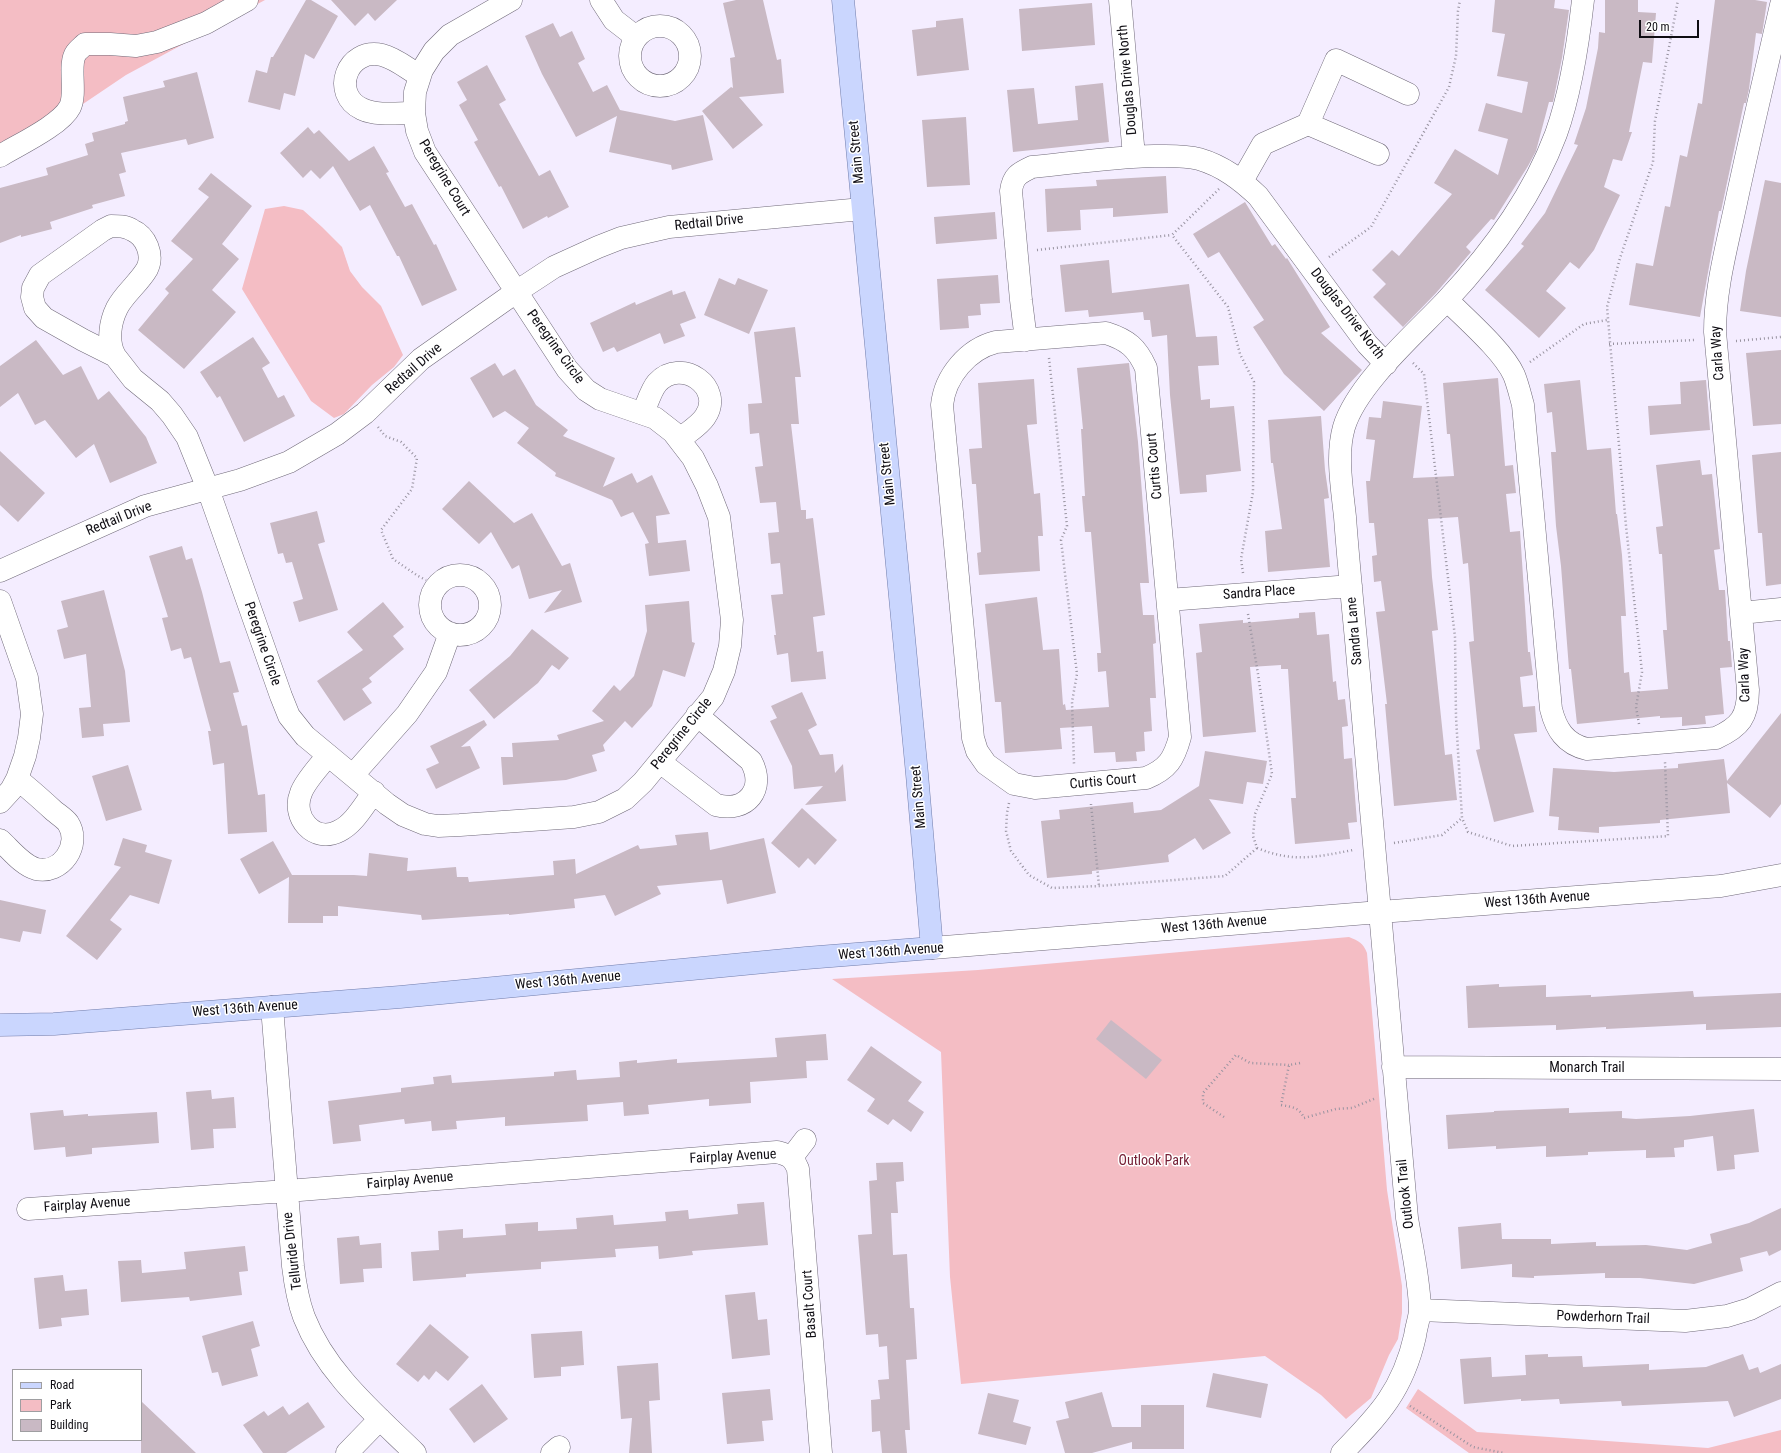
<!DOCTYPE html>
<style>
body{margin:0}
#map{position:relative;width:1781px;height:1453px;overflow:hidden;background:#f4edff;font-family:"Roboto Condensed",sans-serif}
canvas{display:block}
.legend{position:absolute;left:12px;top:1369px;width:130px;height:72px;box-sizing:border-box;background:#fff;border:1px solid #9f9ea1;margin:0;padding:5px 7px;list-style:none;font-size:12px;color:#0f0d13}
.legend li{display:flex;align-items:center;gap:8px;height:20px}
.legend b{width:20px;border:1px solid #9f9ea1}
.scale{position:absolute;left:1639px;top:20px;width:60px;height:18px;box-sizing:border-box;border:2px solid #0f0d13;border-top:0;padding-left:5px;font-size:12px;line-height:14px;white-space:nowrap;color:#0f0d13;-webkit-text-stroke:3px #fff;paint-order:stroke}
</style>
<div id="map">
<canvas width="1781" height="1453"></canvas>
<ul class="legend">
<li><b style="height:5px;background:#cad6fe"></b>Road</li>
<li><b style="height:11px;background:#f4bdc4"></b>Park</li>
<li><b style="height:11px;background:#c9b9c4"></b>Building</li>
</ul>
<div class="scale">20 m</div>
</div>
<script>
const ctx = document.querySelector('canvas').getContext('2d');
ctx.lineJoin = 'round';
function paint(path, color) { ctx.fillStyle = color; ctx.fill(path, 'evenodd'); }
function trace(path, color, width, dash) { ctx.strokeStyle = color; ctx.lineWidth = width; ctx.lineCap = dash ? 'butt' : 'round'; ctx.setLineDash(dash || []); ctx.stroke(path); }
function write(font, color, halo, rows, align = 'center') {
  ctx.font = font + ' "Roboto Condensed",sans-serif'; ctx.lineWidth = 3; ctx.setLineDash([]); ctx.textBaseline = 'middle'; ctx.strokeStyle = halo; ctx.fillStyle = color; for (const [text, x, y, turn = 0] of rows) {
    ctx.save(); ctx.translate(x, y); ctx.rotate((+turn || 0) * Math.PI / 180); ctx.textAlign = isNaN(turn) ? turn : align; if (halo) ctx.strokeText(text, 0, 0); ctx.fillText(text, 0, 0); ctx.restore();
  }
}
paint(new Path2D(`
 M0,0h265l-139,75 -126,85z
 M284,206l19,4 19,17 20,20 8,24 12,16 19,19 22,49 -9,12 -22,18 -28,29 -10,4 -23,-17 -69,-112 23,-80z
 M1349,937c10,4 14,6 18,16l20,237 15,96v27l-4,26 -9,16 -18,43 -25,21 -25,-24 -56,-39 -304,28 -11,-107 -9,-225 -109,-73 146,-9z
 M1418,1389l59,43 231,16 73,-18v23h-312l-63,-45z`), '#f4bdc4');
paint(new Path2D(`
 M306,0h5l27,16 -24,43 -9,-5 -10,42 -11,-3 -4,17 -32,-8 8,-32 11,3 4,-16h2z
 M331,0h66l-22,21 -7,-8 -13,13z
 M736,0h27l14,60 4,-1 3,34 -45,4 24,28 -30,24 -31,-38 29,-24 2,1 -3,-30 5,-1 -12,-54z
 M1495,0h60l-1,8 15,2 -7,48 -9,44h-4l-13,49 -8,15 -34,54 -3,-1 -25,28 5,5 -35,41 -33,34 -30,-30 13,-13 -14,-14 20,-20 7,6 53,-62 -18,-11 21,-34 43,26 10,-36 -30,-8 8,-28 36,10 6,-31 -31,-6 8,-42 -13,-2z
 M1605,0h33v12l18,1 -4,50 -9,-1 -14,70h3l-10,29 -9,-2 -9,28 16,8 -26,55 -15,19 -9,-7 -24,29 20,17 -27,30 -54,-48 39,-44 -3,-2 24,-31 33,-68 -4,-1 12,-36 12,-60 1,-16 6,1z
 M1715,0h40l12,2 -5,32 -6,-1 -7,56 -3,14h-2l-23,108h-2l-19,106 -71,-12 7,-42 17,3 12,-60 5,1 10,-52 7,2 11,-54 4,1z
 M1092,3l3,42 -73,6 -3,-42z
 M963,18l6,52 -52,6 -5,-46 24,-3v-6z
 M553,23l7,14 12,-6 13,28 -7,4 15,29 14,-7 13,25 55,11 28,-6 10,45 -41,10 -1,-5 -62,-13 8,-36 -41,21 -34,-63 -17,-38z
 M487,65l19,35 -7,4 40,72 11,-6 19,37 -21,11 -1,-2 -24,13 -22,-43 -2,1 -25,-45 4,-2 -19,-35 8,-5 -10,-18z
 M197,72l17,66 -26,7 -2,-6 -65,14 5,19 -7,2 6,22 -33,9 1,3 -43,14 2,7 -31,8v-2l-21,8v-55l48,-13 -2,-7 42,-13 -3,-11 9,-3 -2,-8 33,-9v-2l3,-1 -5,-24 42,-10 -2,-6z
 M1103,83l6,59 -96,10 -6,-62 27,-2 4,36 40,-4 -3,-34z
 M966,117l4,68 -43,2 -5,-67z
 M308,127l6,7 5,-4 30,31 25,-15 15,26 -3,1 19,34 7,-3 22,41 2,-1 21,46 -35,16 -23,-50h-2l-27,-51 -10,6 -27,-45 -13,13 -9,-9 -8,8 -23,-25z
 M211,173l41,33 -30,38 17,15 -27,31 24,22 -52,57 -46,-39 31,-37 -4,-4 28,-30 -22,-18 38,-44 -11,-8z
 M1166,176l2,37 -55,4v-9l-33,2 1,20 -34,2 -2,-43 52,-3 -1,-6z
 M1765,180l16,3v134l-41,-6 6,-40z
 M1245,202l27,44 3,-2 11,15 1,-1 43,69 -9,6 41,37 -38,41 -40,-37 -31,-47 11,-7 -45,-68 -11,6 -15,-24z
 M995,212l2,27 -61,5 -2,-27z
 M1109,260l3,33 77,-9 7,53 21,-1 2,29 -21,1 3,34 9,-1v9l24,-2 7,65 -35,4 1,17 -27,2 -10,-99 -3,-60 -15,2 -2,-17h-6l-1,-8 -54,5 -1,-7 -23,2 -5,-47z
 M998,275l2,28 -20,1 1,11 -13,1 1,12 -29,2 -3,-51z
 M719,278l16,7 3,-7 30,12 -19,44 -45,-19z
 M672,290l1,5 12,-4 11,27 -16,6 5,12 -21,8 -4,-11 -43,19 -3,-5 -11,5 -13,-29 45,-21 1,3z
 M795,327l6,50h-6l4,47h-8l10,86h5v9l7,-1 12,97 -12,2 4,35 6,-1 3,28 -35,3 -3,-29 -11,2 -3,-20h2l-5,-40 12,-1 -3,-31 -9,1 -3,-31 11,-1 -3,-30 -16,1 -5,-36 8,-1 -4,-33 -9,1 -2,-30 14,-1 -8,-71z
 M253,337l17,26 -8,5 16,30 6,-3 11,21 -51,26 -24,-46 -3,2 -17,-26z
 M36,340l27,35 18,-9 17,34 11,-9 37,46 11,26 -47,20 -16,-39 -18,14 -31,-38 -10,5 -17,-32 -18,14v-41z
 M1781,350v74l-28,2 -7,-73z
 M495,363l8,13 12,-7 21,36 32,25 -5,6 52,22 -12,29 29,-14 5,10 15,-8 18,39 -14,2 2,27 28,-3 4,31 -41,5 -4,-32 4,-1 -16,-31 -12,5 -9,-17 -57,-24 1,-3 -39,-30 12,-15 -24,-17 -12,7 -23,-40z
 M1129,363l9,79 11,141h-9l3,32h11l2,28 -3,1 3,54h-6l2,33 -8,1 1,19 -9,1 1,9 -21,1 -1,-10 -21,1 -2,-27 -32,2 2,21 -57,4 -4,-51h-6l-10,-98 52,-7 6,53 16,-1 4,56 2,-1 1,6 43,-3 -3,-36 -8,1 -1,-19h4l-10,-121h-6l-3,-36h3l-4,-67h2l-6,-61z
 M1498,378l7,88 8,-1 3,28 -10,1 4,38 10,-1 8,121h2l3,23 -13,2 3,30 12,-1 2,26 -23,2 20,78 -40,10 -18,-72 4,-1 -11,-107 5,-1 -6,-78 -5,1 -5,-47 -30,2 4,58 6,53 -6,1 13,124 7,-1 5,46 -63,6 -9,-102h2l-11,-92 9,-1 -4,-30 -7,1 -2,-26 5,-1 -3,-32h-5l-3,-42h4l5,-41 -9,-1 3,-22 12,1 2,-17 39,5 -9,72 41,-2 -4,-42h-3l-4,-51z
 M1034,379l3,45 -10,1 7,69 6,-1 3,43h-5l2,35 -61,4 -2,-22 4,-1 -5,-68h-4l-3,-35 13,-1 -4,-65z
 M1580,380l7,70 24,-2 5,66h1l5,41 4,61h-5l3,57 5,-1 2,20 37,-3 -5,-59h4l-5,-76h-3l-3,-27 7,-1 -7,-61 44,-5 2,15 10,-1 8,75 -6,1 5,40h6l3,51h2l2,26 -12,1 4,46 -19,2 1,8 -24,2v-9l-22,1v-2l-83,8 -6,-55h-2l-8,-103 -5,-40 -5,-74h5l-4,-40 -5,1 -3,-29z
 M1706,380l4,50 -60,5 -2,-29 33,-2 -1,-22z
 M1321,416l4,54 4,28 -5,1 6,68 -62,5 -3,-41 17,-2 -9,-66h-2l-3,-43z
 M0,451l45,42 -27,29 -18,-17z
 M1781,452v132l-15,2 -4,-53h-4l-6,-78z
 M469,481l45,42 18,-10 30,53 8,-3 12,39 -38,11 18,-23 -33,9 -10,-34 -7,4 -21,-37 -12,12 -37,-35z
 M317,511l8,31 -7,2 20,66 -39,12 -6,-20 10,-3 -11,-37 -6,1 -3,-10 -5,1 -8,-31z
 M182,546l4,14 6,-2 10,34 18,71 10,-2 9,31 -6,1 9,33 5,-1 11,70 7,-1 2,38 -39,2 -4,-71 -11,2 -5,-34h3l-20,-74 -7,2 -3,-11 -10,3 -9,-33 6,-1 -19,-61z
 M104,590l21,81 5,51 -27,2 1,12 -22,2 -3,-30 12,-1 -5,-53 -22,5 -7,-29 11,-3 -7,-26z
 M689,601l3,41 3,1 -10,34 -22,-7 -11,36 -20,22 -7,-7 -22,24 2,6 -13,4 5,16 -31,9 -63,5 -2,-28h12l-1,-14 47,-3 -2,-5 47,-14 -12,-10 22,-26 6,6 14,-15 13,-45 -2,-26z
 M383,602l21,25 -11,9 11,13 -35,29 3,4 -10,7 10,14 -28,18 -27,-40 46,-31 -16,-18z
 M1315,612l2,23 12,-1 4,48 3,-1 2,19 7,-1 3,27 -6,1 2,32 8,-1 5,64 -9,1 2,16 -55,5 -4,-46h5l-8,-129h-7v-4l-31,2 6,65 -53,5 -7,-84 6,-1 -3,-28 44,-4v3l56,-5v-5z
 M532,629l37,29 -10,12 -7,-5 -14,18 -44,36 -25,-29 41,-34z
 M802,692l15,33 -9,5 12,25 13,-1 2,19 8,-9 3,37 -41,4 18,-19 -29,3 -2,-23 -22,-45 7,-3 -6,-12z
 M1781,713v91l-11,14 -43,-35 3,30 -70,7v3l-61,4v6l-41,-3 1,-13 -10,-1 4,-48 61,4 64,-4v-4l46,-5 3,22z
 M484,720l3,5 -26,22 9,-1 10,22 -44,21 -10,-20 13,-6 -9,-17z
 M1205,751l62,10 -4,23 -16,-2 -4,22 -34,-5 22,34 -28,17 -8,-12 -27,17 1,7 -77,9v3l-45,4 -6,-57 19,-2 -1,-9 74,-8 1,11 27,-3 38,-24z
 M128,765l14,45 -36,11 -14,-45z
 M802,808l35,32 -22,25 -7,-7 -9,10 -28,-25z
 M708,832l2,18 54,-12 12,55 -49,11 -5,-24 -65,6 4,8 -46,22 -10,-21 -31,4 1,9 -66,7v-1l-87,6 -1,-5 -83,-9v10h-15v7h-35l1,-46 -30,17 -19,-35 33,-18 19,34h62l13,1 2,-23 39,5 -1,13 49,-4 1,10h11l1,5 85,-7 -1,-14 22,-2 1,15 62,-29 2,4 37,-4 -2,-10z
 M123,838l24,7 -2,7 27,8 -13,44 -29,-9 -20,25 12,9 -25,31 -31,-24 55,-69 -7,-2z
 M0,900l46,10 -5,24 -18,-3 -3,11 -20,-4z
 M1499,984v3l47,-2v12l45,-2v2l102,-6 1,6 87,-4v34l-75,3v-6l-100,5v-2l-50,3v-5l-88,3 -2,-42z
 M1111,1020l51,40 -16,19 -50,-40z
 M826,1034l2,26 -22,1 1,17 -57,4 1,21 -42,3v-7l-61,6 1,9 -25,2 -1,-14 -36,3 1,16 -83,5v-9l-49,4 1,8 -25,2 -1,-10 -26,3 -1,-5 -45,6 2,16 -28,3 -5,-43 73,-9v-4l33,-4 -1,-7 18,-2 1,8 102,-7v-4l22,-2 1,10 43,-3 -1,-15 18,-2v3l40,-4v4l100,-6 -2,-19z
 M871,1046l51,36 -14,19 16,11 -13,20 -18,-13 -5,6 -21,-14 8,-12 -28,-19z
 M211,1090l1,9 22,-2 2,31 -23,1 1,19 -23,2 -5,-58z
 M1569,1108v5l53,-2v7l14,1 54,-3 64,-7 5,43 -25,3 1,14 -18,2 -4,-35 -29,4v7l-10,1 1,9 -29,1v-8l-58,2v3l-42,2v-11l-50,3v-3l-48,3 -2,-34 48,-3v-1z
 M63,1110l1,6 24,-2v2l69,-4 2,31 -67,5v6l-26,3 -1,-10 -31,3 -4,-37z
 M903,1162l1,19 -8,1 2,31h-7l2,42 14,-1 3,54h4l3,51 -11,1 4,70h-5l2,23h-25l-2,-22 -8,1 -1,-32 9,-1 -2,-19 11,-1 -2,-33 -8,1 -1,-13 -12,1 -8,-100 14,-1 -3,-53 8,-1 -1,-17z
 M764,1202l4,43 -76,6 1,4 -34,4 -1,-13 -43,3 1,8 -75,5v7l-75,5v3l-53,4 -2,-29 28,-2 -1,-19 25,-2v9l43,-3 -1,-11 33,-2v9l39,-2 -1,-11 37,-3 1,10 52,-4 -1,-9 23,-2 1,9 49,-5 -1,-10z
 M1781,1208v42l-12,6 -2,-5 -27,7 3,13 -49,13 -54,-6h-35v-5l-71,3v2l-22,-1v-13l-51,5 -3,-42 43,-4 1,16h49v5l45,-2v4l50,-1 41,5 25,-7 -2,-9 39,-11z
 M359,1236l1,9 21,-2 1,25 -19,1 1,13 -24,2 -3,-46z
 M245,1246l3,25 -9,1 3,23 -52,6 -1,-4 -68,5 -3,-41 23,-1 1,13 44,-4 -2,-17z
 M63,1275l2,16 22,-2 2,26 -28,3 1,8 -23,3 -5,-51z
 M755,1292l3,28 9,-1 3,36 -38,4 -7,-64z
 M253,1321l7,25 -9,3 7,27 -36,10 -4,-14 -6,1 -10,-37z
 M430,1324l39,33 -21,24 -12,-10 -7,9 -5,-5 -6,7 -22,-18z
 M582,1331l2,34 -23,2v9l-27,2 -3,-44z
 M1548,1354v3l34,-1 1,11 66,-3v6l57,-3 37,-13 6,16 9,-3 2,6 21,-9v35l-47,18 -6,-16 -106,5 -1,-5 -61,3 -1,-5 -38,2v-2l-57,5 -4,-45 31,-2 1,20 34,-2 -1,-20z
 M658,1363l2,37 -11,1 3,52h-23l3,-35 -11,1 -4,-53z
 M1213,1373l55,11 -7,34 -55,-11z
 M482,1384l26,35 -34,24 -25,-34z
 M770,1389l3,31 -11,1 2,20 -37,3 -5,-51z
 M1102,1392l10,35h29v-22h43v44h-52v-7l-40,11h-27l-9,-32 13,-3 -4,-16z
 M988,1393l31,7 -6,22 18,5 -5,18 -48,-11z
 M141,1401l55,52h-55z
 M308,1402l17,25 -39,26h-23l-20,-28 21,-14 4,5 15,-10 6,9z`), '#c9b9c4');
const minor = new Path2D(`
 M601,0l13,20 22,17
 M1120,0l14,156
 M630 56a30 30 0 1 1 60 0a30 30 0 1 1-60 0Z
 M414,113c-16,0 -37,3 -52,-4 -32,-15 -15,-62 20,-54 13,3 26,14 38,21
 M1308,124l28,-64 72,34
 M0,156c18,-11 61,-31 70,-49 7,-14 -2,-43 6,-54 2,-3 6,-6 9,-9h25l26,2 21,-4 49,-19 41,-23
 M1242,181l21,-37 45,-20 70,30
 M111,226c7,0 15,0 21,4 14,6 22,25 15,39 -8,14 -23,25 -30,39 -7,14 -10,34 -2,48l-32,-16 -39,-22 -9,-10 -3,-11 1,-9 7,-13 63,-45z
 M1447,300c20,20 56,51 67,75 4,10 6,19 9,30l28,304c5,20 14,35 36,40l129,-11c24,-11 32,-21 32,-48l-33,-358c0,-44 12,-86 21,-129 14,-66 30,-132 45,-198
 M1106,333c22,7 31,15 40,35l34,369c-6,22 -12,32 -34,41l-111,10 -21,-4 -28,-20 -9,-13 -4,-13 -31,-333c3,-29 26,-56 54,-63z
 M1026,340l-5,-40 -10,-109c2,-15 8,-18 21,-24 40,-4 81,-10 122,-11 15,0 31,-1 45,3 24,7 42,21 59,37l109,148 19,20
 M115,356l18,23 27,22 12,14 15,22 21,52 73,207 8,20 16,20 82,68 16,11 22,9 13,2 22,-1 114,-8 25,-5 26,-13 18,-17 70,-85 11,-26 6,-25 2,-26 -13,-103 -12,-31 -14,-28 -20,-26 -18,-14 -55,-19 -14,-9 -19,-21 -142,-217 -8,-21 -3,-18 1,-21 7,-22 12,-19 16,-16 61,-35
 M643,413c4,-9 8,-23 14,-30 25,-27 68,5 48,34 -6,9 -17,15 -25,22
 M0,571l145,-65 95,-26 49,-18 48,-28 28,-21 56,-54 95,-67 38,-25 44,-20 23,-9 48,-11 193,-18
 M430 605a30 30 0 1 1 60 0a30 30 0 1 1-60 0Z
 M1168,600l183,-14
 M0,601l27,77 5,36 -3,24 -4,18 -8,23 -6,11 -11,12
 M1741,613l40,-4
 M328,755c-8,11 -23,26 -27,38 -10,24 13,51 38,38 15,-7 25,-26 35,-39
 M660,762l56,43c31,8 50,-16 35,-44l-54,-46
 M353,775l54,-61 29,-42 14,-39
 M0,840c10,9 22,25 36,29 25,6 46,-24 32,-46 -3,-4 -9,-8 -14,-12 -12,-11 -24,-22 -37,-32
 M932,948l448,-36 341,-26 60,-11
 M272,1007l21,259c2,17 5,35 11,51 22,56 69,95 111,136
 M1393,1067l388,2
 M792,1157l13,-17
 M28,1209l259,-18 490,-39c12,3 16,5 21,17l23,284
 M1420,1310l265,11 42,-5 23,-7 31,-16
 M347,1453l33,-34
 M552,1453l7,-6
 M1342,1453c37,-38 61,-63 73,-117 1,-9 5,-19 5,-27 -1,-31 -8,-61 -13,-91 -17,-193 -34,-385 -51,-578 -4,-41 -8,-82 -11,-123 -3,-29 -9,-62 -1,-90 13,-43 71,-93 102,-126 46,-49 86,-103 110,-167 15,-42 22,-89 27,-134`);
const major = new Path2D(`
 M0,1025l54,-1 346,-27 406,-39 126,-10 -15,-174 -74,-774`);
trace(minor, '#706a79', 23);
trace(major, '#717dab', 23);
trace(new Path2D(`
 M1219,189l-47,46 56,72 12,47 14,28 -1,110 -12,67 2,14
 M1037,250l135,-15
 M1329,257l42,-30 78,-140 7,-31 2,-45 2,-11
 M1736,341l45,-4
 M1609,344l86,-4
 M1049,358l18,168 -6,14 16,134 -5,28 2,62
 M1530,362l54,-38 23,-4
 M1413,363l11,11 31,263 1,80 6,101 6,14 44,14 156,-10 -3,-74
 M378,427l7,9 16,6 16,16 -5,31 -31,41 12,29 25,17 8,4
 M1248,614l10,60 14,100 -17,40 -2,22 4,12c37,15 59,9 96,2
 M1639,724l-3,-17 6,-35 -16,-146 -19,-219 13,-49 33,-96 2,-41 23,-121
 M1009,803l-2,10 -1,18 5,20 18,24 23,13 47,-2 126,-10 32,-28
 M1091,804l8,82
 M1394,843l48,-8 20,-17
 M1300,1063l-11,2 -8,40c11,2 18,2 23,13l32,-9 16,-1 24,-10
 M1224,1117l-21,-14v-10l33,-38 14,8 39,2
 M1410,1406l63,41 31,6`), '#9893a0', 2.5, [1, 3]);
trace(minor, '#fff', 22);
trace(major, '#cad6fe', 22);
write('14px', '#0f0d13', '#fff', [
 ["Douglas Drive North",1128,80,-95],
 ["Main Street",857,152,-95],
 ["Peregrine Court",444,178,59],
 ["Redtail Drive",709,223,-6],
 ["Douglas Drive North",1347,314,52],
 ["Peregrine Circle",555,347,54],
 ["Carla Way",1718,353,-94],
 ["Redtail Drive",414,369,-41],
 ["Curtis Court",1155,466,-95],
 ["Main Street",888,474,-96],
 ["Redtail Drive",119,519,-22],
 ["Sandra Place",1259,593,-4],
 ["Sandra Lane",1355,631,-95],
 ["Peregrine Circle",262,644,71],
 ["Carla Way",1745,675,-92],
 ["Peregrine Circle",682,734,-51],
 ["Curtis Court",1103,782,-5],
 ["Main Street",919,797,-95],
 ["West 136th Avenue",1537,900,-4],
 ["West 136th Avenue",1214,925,-5],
 ["West 136th Avenue",891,952,-4],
 ["West 136th Avenue",568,981,-5],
 ["West 136th Avenue",245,1009,-4],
 ["Monarch Trail",1587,1068],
 ["Fairplay Avenue",733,1157,-3],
 ["Fairplay Avenue",410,1181,-5],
 ["Outlook Trail",1406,1194,-96],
 ["Fairplay Avenue",87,1205,-4],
 ["Telluride Drive",293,1251,-97],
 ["Basalt Court",810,1304,-94],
 ["Powderhorn Trail",1603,1318,2]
]);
write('14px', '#762036', '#fff', [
 ["Outlook Park",1154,1161]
]);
</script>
